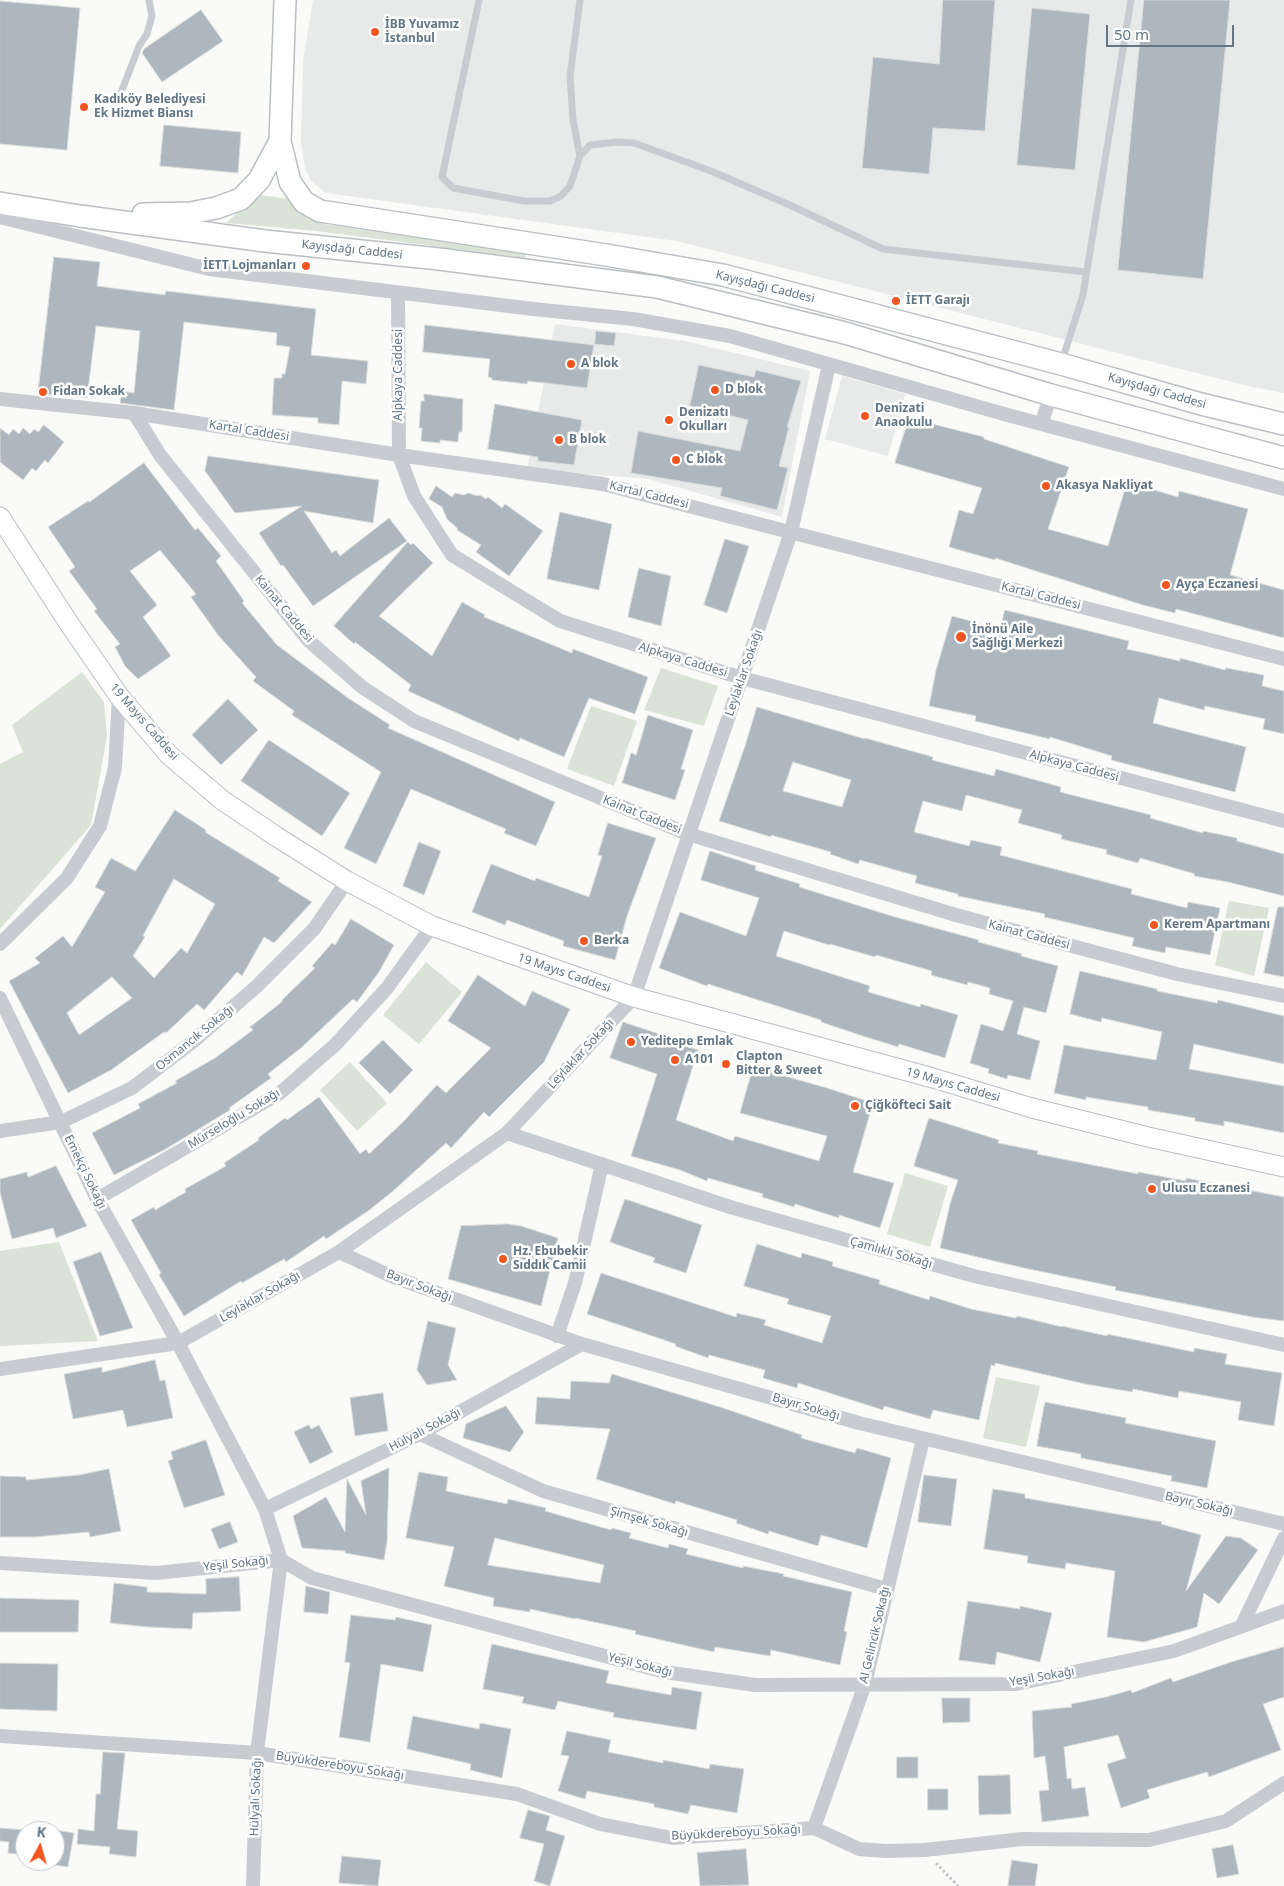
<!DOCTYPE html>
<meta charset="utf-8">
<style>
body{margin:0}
#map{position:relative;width:1284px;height:1886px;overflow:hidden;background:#fafaf8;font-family:"Noto Sans",sans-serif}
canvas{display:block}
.north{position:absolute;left:15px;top:1821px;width:50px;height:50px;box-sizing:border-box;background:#fff;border:1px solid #c0c8ce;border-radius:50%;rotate:6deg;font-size:14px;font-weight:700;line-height:20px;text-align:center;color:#627585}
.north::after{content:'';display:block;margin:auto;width:18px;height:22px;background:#f25620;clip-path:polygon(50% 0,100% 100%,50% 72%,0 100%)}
.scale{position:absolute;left:1106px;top:25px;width:128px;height:22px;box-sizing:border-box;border:2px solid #627585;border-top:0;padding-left:6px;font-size:15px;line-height:18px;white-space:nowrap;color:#627585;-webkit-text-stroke:4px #fff;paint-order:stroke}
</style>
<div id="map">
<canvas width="1284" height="1886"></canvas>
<div class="north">K</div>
<div class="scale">50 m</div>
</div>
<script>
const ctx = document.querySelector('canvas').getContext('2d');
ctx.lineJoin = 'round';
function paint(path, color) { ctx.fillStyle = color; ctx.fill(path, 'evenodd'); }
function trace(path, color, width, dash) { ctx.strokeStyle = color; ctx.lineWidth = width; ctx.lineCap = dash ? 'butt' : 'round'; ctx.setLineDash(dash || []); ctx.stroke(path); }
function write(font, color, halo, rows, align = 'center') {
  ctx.font = font + ' "Noto Sans",sans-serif'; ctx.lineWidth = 5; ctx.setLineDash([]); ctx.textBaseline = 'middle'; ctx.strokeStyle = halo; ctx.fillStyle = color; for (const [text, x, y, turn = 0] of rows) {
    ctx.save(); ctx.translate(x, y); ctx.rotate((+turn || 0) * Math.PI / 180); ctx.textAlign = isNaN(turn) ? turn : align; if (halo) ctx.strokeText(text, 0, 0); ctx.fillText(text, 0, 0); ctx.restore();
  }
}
paint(new Path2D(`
 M313,0h971v393l-36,-7 -571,-145 -351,-48 -15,-12 -6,-13 -4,-25 2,-83z
 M555,324l130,17 125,30 -28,146 -134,-38 -121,-10z
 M842,376l63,18 -17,62 -63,-17z`), '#e8e9e9');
paint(new Path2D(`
 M258,195l33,4 17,18 16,7 201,29 1,5 -209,-27 -91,-8z
 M661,668l57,18 -14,40 -60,-16z
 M82,672l22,30 3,34 -16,89 -91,104v-165l23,-12 -11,-27z
 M591,706l46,15 -23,65 -47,-17z
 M1229,901l40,7 -15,68 -39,-11z
 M426,962l36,30 -43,52 -36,-29z
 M350,1062l37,41 -30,28 -37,-41z
 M905,1173l43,13 -18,61 -43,-13z
 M59,1242l39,99 -98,5v-95z
 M996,1377l44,9 -14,61 -43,-9z`), '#dbe2d8');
const building = new Path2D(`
 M943,0h52l-10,131 -52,-3 -4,46 -67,-6 11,-111 66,7z
 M1144,0h86l-27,279 -85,-9z
 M0,1l80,7 -13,142 -67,-6z
 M1032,8l58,6 -15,156 -58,-5z
 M201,10l22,31 -61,41 -20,-29 2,-4z
 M164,125l77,7 -3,41 -78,-7z
 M54,257l46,5 -3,24 68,9 1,-4 150,18 -5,46 57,6 -2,23 -24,-3 -3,44 -21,-2v-5l-46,-3 2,-37h8v-4h3l5,-27 -14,-2 1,-12 -93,-11 -10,88 -54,-7 2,-12 12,2 6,-62 -44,-5 -9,72 -49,-4z
 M425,325l169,20 -7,43 -59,-7 -1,3 -35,-4v-2l-4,-1 2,-18 -67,-7z
 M596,331l20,2 -2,13 -19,-2z
 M699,365l55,12 2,-7 45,11 -14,46h2l-10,39 9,2 -11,42 -57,-14 2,-8 -91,-15 7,-42 102,20 8,-31 -58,-14z
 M424,394l39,5 -1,33h-3l-1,10 -18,-2v3l-19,-2 1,-13h-3l2,-27h3z
 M495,404l87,16 -8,45 -36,-4v-4l-50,-8z
 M909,418l75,19v2l85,28 -21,62 60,17 19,-64 51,15 1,-6 69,18 -18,66 54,15v48l-108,-29 -1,4 -32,-8 -148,-47v2l-46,-13 10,-37 14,4 9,-26 -87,-25z
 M44,425l20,17 -16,21 -3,-3 -9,11 -4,-3 -9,12 -23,-18v-34l9,7 4,-6 6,5 4,-6 7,6 4,-5 4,3z
 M208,456l171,24 -6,43 -69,-12 28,42 4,-3 4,6 49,-38 18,23 -94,65 -30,-41 -2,1 -22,-33 43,-27 -67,7 -30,-42z
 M144,463l51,67 3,-2 23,28 -5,5 28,40 -2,2 35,42 71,53 42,27 -2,3 167,74 -19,44 -32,-13 2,-4 -95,-40 -35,75 -32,-16 37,-76 -89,-57 2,-4 -41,-30 3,-4 -38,-42 -27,-38 5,-3 -36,-44 -30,21 27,34 -14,12 28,39 -33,23 -13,-13 -10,-19 5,-3 -26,-33 3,-2 -28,-38 6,-4 -27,-40 40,-26 1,1z
 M436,486l16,11 3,-4 9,2 4,-2 10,3 2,-1 6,4 2,-2 14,11 3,-4 38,27 -34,45 -33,-24 5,-7 -24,-15 1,-1 -11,-10 -5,-12 -13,-8z
 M560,512l52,12 -13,66 -52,-11z
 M725,539l24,7 -22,67 -23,-8z
 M408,542l3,3 2,-2 20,20 -54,53 53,40 30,-54 23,13 -1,2 88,36 1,-4 75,28 -13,37 -46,-16 -25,59 -44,-19 -1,3 -111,-50 3,-6 -56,-43 -1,2 -20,-18z
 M639,568l32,8 -10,50 -33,-9z
 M1005,610l124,31 -2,8 53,12v-3l45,12 1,-2 38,7 -2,11 22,5v43l-21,-5 2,-10 -60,-13 -1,4 -45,-12 -6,25 93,24 -11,45 -124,-32 1,-4 -62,-19v2l-75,-18 1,-5 -47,-10 7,-36 16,-54 48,13z
 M228,699l30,31 -37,35 -29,-30z
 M757,707l108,32v-1l68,19 -1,3 62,16 2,-7 65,18 -1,5 91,23 -1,3 53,15v-2l34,7v3l47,13v42l-56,-14 -34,-6 1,-2 -55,-16 -2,5 -32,-9 1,-4 -46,-11 1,-4 -44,-12 4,-13 -56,-15 -4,16 -39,-10 -9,31 55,14 2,-6 31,7 -2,8 132,34 -1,5 56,14 1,-6 32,6 -10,47 -44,-8 -1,6 -33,-7 2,-8 -90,-21 1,-3 -87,-18v-2l-43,-11 2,-7 -57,-16 -2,4 -28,-10 1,-2 -60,-17v2l-52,-16 26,-75zM793,762l58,18 -9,27 -59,-16z
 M648,715l45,15 -12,39 4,1 -10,30 -53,-17 9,-30 5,2z
 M269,740l81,53 -28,43 -81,-55z
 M175,810l31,20 -1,2 75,46 -2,3 34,21 -38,41 -10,-6 -22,39 -5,-4 -33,38 -7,-6 -31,29 -2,-1 -53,38 -43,23 -59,-112 31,-18 -5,-5 28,-22 9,11 33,-55 -10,-5 16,-29 24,13zM174,879l41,25 -28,49 -6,-5 -27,30 -21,-22 12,-19 -2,-1zM112,977l20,21 -53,37 -12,-22z
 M608,823l48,15 -29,78 -12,44 -52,-14 1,-5 -57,-21 -2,5 -33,-13 19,-48 44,17 1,-3 53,19 13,-41 -4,-1z
 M419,842l22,9 -17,44 -21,-9z
 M710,851l46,15 -1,4 45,14 -1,3 96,30 84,23 -1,2 44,12 -1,2 37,10 -12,47 -22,-6 -7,27 23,7 -10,39 -22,-5 -1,4 -19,-6 1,-4 -19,-6 11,-39 22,7 10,-30 -24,-7 1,-6 -22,-6 -1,3 -36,-10 1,-4 -56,-16 -1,2 -45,-13 -1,1 -45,-14 -8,25 94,30 -2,6 52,15 1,-3 37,11 -13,43 -46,-14 -1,3 -35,-11 -42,-14v-2l-113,-36 -1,2 -48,-18 21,-56 66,24 13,-38 -58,-18z
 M1278,907h6v70l-20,-4z
 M351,919l43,26 -15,27 -22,30 -4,-3 -51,48 -34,27 3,4 -42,30 1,2 -66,40 -50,25 -22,-42 48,-25 -2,-4 39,-21 -2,-2 40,-23 38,-28 -3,-3 33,-26 -1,-1 33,-32 -3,-2 20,-23 3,2z
 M1080,971l77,18v2l60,12 1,-3 66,16v48l-90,-20 -5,25 95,17v47l-60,-12v5l-29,-5v-3l-47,-8v-3l-62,-10v3l-32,-7 10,-48 92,15 6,-28 -60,-14 -1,4 -31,-8z
 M478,975l47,31 7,-15 38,18 -26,53 -55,55 -5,-5 -33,36 -5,-5 -53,48 -25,20 -42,28 -2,-3 -38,26 -2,-3 -42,24 -1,-2 -57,35 -25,-41 2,-2 -30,-53 23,-13 1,3 31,-18 -1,-3 41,-23 -2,-3 35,-23 -1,-2 27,-20 2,2 32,-23 41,57 6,-5 3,5 34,-32 34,-37 9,8 45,-45 -43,-27z
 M623,1022l36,12 -1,3 40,13 -22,70 57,21 2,-5 84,25 8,-25 -87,-23 13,-46 74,21 46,15 -20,69 41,11 -14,45 -41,-13v3l-44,-14 -1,3 -32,-10 1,-3 -55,-16 -1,3 -27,-11 -49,-14 26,-82 -47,-16z
 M383,1040l30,30 -23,24 -31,-31z
 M929,1118l70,22 -1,3 40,8 -1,3 101,20v-2l48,9v-3l98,19v124l-32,-4 -137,-27 1,-3 -92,-19 -84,-20 10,-44 8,-24 -44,-14z
 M56,1166l31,60 -31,12 -3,-10 -41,11 -12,-47v-13l27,-7 1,5z
 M625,1199l77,26 -16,48 -33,-11 2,-4 -45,-16z
 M508,1224l13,2 37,12 -17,68 -93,-27 13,-53z
 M757,1244l44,14 1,-5 31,9 -1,4 48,14 -1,4 50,16 1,-4 41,13 45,9 1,-2 45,11v-1l45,10v-2l87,18v-4l33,6 -2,10 57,9 -8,53 -36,-6 3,-18 -62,-11 -1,7 -45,-9 -1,3 -47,-8 -90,-21v3l-4,-1 -12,55 -46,-10 -3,9 -46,-13 -1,4 -85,-27 -1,5 -34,-10 2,-8 -56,-15 -1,3 -33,-12 1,-2 -89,-30 14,-41 135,44 1,-4 29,7 -2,5 58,18 9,-27 -44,-12 2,-5 -45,-13z
 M101,1252l32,76 -33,8 -27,-74z
 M428,1321l28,7 -8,37 9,15 -30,5 -10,-15z
 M155,1360l5,21 5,-1 8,38 -46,9 -4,-17 -50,9 -9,-45 38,-7v5z
 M612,1374l108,33 82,28 -1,3 54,15 2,-5 34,10 -24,90 -46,-13 -3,11 -49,-15 -1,3 -32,-11 1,-3 -61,-19 -1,3 -79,-25 14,-50 -75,-5 2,-27 33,2 1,-18 38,2z
 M383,1393l5,38 -33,5 -5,-38z
 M1045,1402l81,16 -1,5 91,18 -9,47 -36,-7 1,-5 -91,-18v-4l-44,-8z
 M506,1406l18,26 -14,20 -47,-14 3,-14z
 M309,1425l2,4 8,-4 14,27 -23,12 -16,-32z
 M206,1440l19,55 -41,13 -16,-47 5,-2 -2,-7z
 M389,1468l-2,74 -3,18 -39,-7v-2l-43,-3 -9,-32 33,-19 19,35 2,-53 19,36 -5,-34z
 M109,1469l12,62 -31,6 -1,-5 -53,5h-36v-61l26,1v3l53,-5z
 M419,1472l29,5 -2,14 61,13 1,-5 38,9 -1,3 66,19 1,-2 19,5 -2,5 39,10 1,-4 19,5 -2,5 57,14v-2l41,8 -1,2 69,16 -8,39 3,1 -7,33 -69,-15 -1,6 -55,-9 -1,5 -79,-18 1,-3 -61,-13v1l-45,-10v3l-37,-6 1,-8 -50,-12 10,-39 -48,-9zM495,1538l109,27 -4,18 -112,-18z
 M924,1475l33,4 -6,47 -33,-4z
 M993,1489l32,5v4l137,24 -1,2 40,11 -15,56 40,-55 15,2 17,12 -39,54 -15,-11 -7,34 -53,15 -37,-5 8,-66 -49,-8 -1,6 -38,-6 1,-7 -44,-7z
 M230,1522l8,20 -19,7 -8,-20z
 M239,1577l2,34 -48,2 -1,16 -44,-2 -38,-4 4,-40 33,4v5l59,2v-15z
 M306,1586l24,6 -2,22 -24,-2z
 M0,1598l79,2 -1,32h-78z
 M968,1601l52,8v-3l32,7 -12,49 -43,-10 -2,13 -36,-5z
 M351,1615l44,5 1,-3 36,8 -9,47 -42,-8 -11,78 -31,-5 11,-74 -5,-1z
 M492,1644l117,27 -3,12 65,12 1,-8 30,5 -6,38 -83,-13 1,-4 -56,-12 -3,9 -33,-7 2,-6 -41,-8z
 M1284,1647v50l-21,7 18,46 -72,27 -2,-5 -60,18 3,8 -29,10 -14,-44 19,-6 -8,-23 -54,12 3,32 4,-1 1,11 13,-2 4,29 -47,6 -3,-31 10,-1 -4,-34 -11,2 -2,-47 40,-4 -1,-3 35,-7 25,-7 1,3 39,-15 2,4 58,-20z
 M0,1663l58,1 -1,47 -57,-2z
 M942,1698h28v24l-27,1z
 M413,1716l66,13 1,-6 31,6 -9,49 -32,-8 1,-6 -64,-15z
 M567,1731l44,9 -3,12 55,11v-3l46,9 1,-5 34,5 -7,44 -46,-8 -3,9 -34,-7v-3l-67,-13 -2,8 -27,-8 11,-35 -8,-1z
 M103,1752l22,1 -8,76 21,2 -2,26 -27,-3 1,-7 -33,-3 1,-15 16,2 2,-37h4z
 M897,1757h21v21h-21z
 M1010,1775l1,39 -32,1 -1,-39z
 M928,1789h20v21h-20z
 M528,1810l22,6 -4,14 19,6 -15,50 -16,-5 10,-37 -24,-6z
 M0,1828l25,2v25l-17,-2 1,-11 -9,-1z
 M55,1830l19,3 -6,34 -13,-2z
 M1233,1845l6,29 -22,4 -5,-29z
 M746,1849l3,36 -49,1 -3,-33z
 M342,1856l39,4 -3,26 -39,-3z
 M1012,1860l26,4 -3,22h-27z`);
paint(building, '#adb7bd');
trace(building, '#dcdcda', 1);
const secondary = new Path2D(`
 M0,517l70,108 49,71 50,59 53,45 55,37 70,44 85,45 202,71 299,81 99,30 116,29 136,30`);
const primary = new Path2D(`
 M280,141l10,41 14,20 16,9 286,44 117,20 338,89 140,40 83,20
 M0,203l80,13 185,25 174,18 218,28 188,46 206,62 233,63
 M143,214l47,-1 26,-5 25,-9 18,-19 21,-39 5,-141`);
trace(secondary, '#b9bfc4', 21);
trace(primary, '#babfc3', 24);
trace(new Path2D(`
 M936,1863l22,23`), '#c1c4c6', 3, [2.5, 2.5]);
trace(new Path2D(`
 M479,0l-37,177 11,11 71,13h26l11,-5 9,-10 10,-30 10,-11 26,-3 18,1 77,28 81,35 91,43 203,23
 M114,111l25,-65 8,-12 5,-18 -3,-16
 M580,156l-7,-36 -3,-44 10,-76
 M1062,361l21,-66 48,-295`), '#c8ccd0', 7);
trace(new Path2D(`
 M0,217l209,52 324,40 100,10 97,17 274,78 280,75
 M398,293l1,162 15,41 38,59 108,66 182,57 542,143
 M0,399l134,14 265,42 204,29 681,175
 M134,413l26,42 149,186 53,46 52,34 274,113 268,81 221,59 107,22
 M1041,424l10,-29
 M0,944l67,-66 33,-52 15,-58 4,-72
 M0,998l97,201 81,144 -178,26
 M0,1131l61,-9 71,-34 63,-48 62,-54 57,-57 33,-48
 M507,1133l223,74 244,69 310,69
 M97,1199l183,-106 56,-49 51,-56 45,-62
 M339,1252l54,25 189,67 277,79 425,101
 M557,1336l18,-53 27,-119
 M420,1434l123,57 343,98
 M265,1509l155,-75 162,-90
 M0,1563l156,10 125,-13 31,18 353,94 90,13 261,-1 158,-33 110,-40
 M1242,1625l42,-87
 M0,1736l257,17 260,41 83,30 72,14 142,-10 45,21 26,2 40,-1 97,-11 127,1 77,-19 58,-38
 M814,1828l51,-144 58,-245
 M253,1886l4,-133 24,-193 -16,-51 -87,-166 161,-91 168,-119 127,-136 157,-465 38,-167`), '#c8ccd0', 14);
trace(secondary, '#fff', 19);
trace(primary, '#fff', 21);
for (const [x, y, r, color] of [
 [375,32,5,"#f25620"],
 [84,107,5,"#f25620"],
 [306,266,5,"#f25620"],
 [896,301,5,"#f25620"],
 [571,364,5,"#f25620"],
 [715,390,5,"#f25620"],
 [43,392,5,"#f25620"],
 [865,416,5,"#f25620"],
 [669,420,5,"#f25620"],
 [559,440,5,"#f25620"],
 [676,460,5,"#f25620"],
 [1046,486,5,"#f25620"],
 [1166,585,5,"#f25620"],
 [961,637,6,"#f25620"],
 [1154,925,5,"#f25620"],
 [584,941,5,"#f25620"],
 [631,1042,5,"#f25620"],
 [675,1060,5,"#f25620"],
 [726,1064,5,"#f25620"],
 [855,1106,5,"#f25620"],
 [1152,1189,5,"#f25620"],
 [503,1259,5,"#f25620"]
]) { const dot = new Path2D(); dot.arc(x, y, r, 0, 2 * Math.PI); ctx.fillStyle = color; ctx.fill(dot); trace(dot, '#fff', 2); }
write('bold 12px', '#627585', '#fff', [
 ["İBB Yuvamız",385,25],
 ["İstanbul",385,39],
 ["Kadıköy Belediyesi",94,100],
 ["Ek Hizmet Biansı",94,114],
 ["İETT Lojmanları",296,266,"right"],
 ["İETT Garajı",906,301],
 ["A blok",581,364],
 ["D blok",725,390],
 ["Fidan Sokak",53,392],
 ["Denizati",875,409],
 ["Anaokulu",875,423],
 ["Denizatı",679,413],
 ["Okulları",679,427],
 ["B blok",569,440],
 ["C blok",686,460],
 ["Akasya Nakliyat",1056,486],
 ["Ayça Eczanesi",1176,585],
 ["İnönü Aile",972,630],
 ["Sağlığı Merkezi",972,644],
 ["Kerem Apartmanı",1164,925],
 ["Berka",594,941],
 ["Yeditepe Emlak",641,1042],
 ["Clapton",736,1057],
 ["Bitter & Sweet",736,1071],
 ["A101",685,1060],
 ["Çiğköfteci Sait",865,1106],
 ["Ulusu Eczanesi",1162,1189],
 ["Hz. Ebubekir",513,1252],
 ["Sıddık Camii",513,1266]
], 'left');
write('12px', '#627585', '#fff', [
 ["Kayışdağı Caddesi",352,250,6],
 ["Kayışdağı Caddesi",765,287,14],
 ["Alpkaya Caddesi",399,375,-90],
 ["Kayışdağı Caddesi",1157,391,16],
 ["Kartal Caddesi",249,431,9],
 ["Kartal Caddesi",649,495,14],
 ["Kartal Caddesi",1041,596,14],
 ["Kainat Caddesi",284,609,50],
 ["Alpkaya Caddesi",683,660,17],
 ["Leylaklar Sokağı",744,673,-71],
 ["19 Mayıs Caddesi",144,722,49],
 ["Alpkaya Caddesi",1074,766,15],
 ["Kainat Caddesi",642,815,22],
 ["Kainat Caddesi",1029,935,15],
 ["19 Mayıs Caddesi",564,973,19],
 ["Osmancık Sokağı",195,1038,-39],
 ["Leylaklar Sokağı",581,1054,-47],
 ["19 Mayıs Caddesi",953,1085,16],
 ["Mürseloğlu Sokağı",234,1119,-31],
 ["Emekçi Sokağı",85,1172,64],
 ["Çamlıklı Sokağı",891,1253,16],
 ["Bayır Sokağı",419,1286,21],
 ["Leylaklar Sokağı",260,1297,-30],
 ["Bayır Sokağı",806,1407,16],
 ["Hülyalı Sokağı",425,1430,-28],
 ["Bayır Sokağı",1199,1504,13],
 ["Şimşek Sokağı",649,1522,16],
 ["Yeşil Sokağı",236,1564,-6],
 ["Al Gelincik Sokağı",875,1635,-77],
 ["Yeşil Sokağı",640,1665,14],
 ["Yeşil Sokağı",1042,1677,-10],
 ["Büyükdereboyu Sokağı",340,1766,9],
 ["Hülyalı Sokağı",256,1797,-88],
 ["Büyükdereboyu Sokağı",736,1833,-3]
]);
</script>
